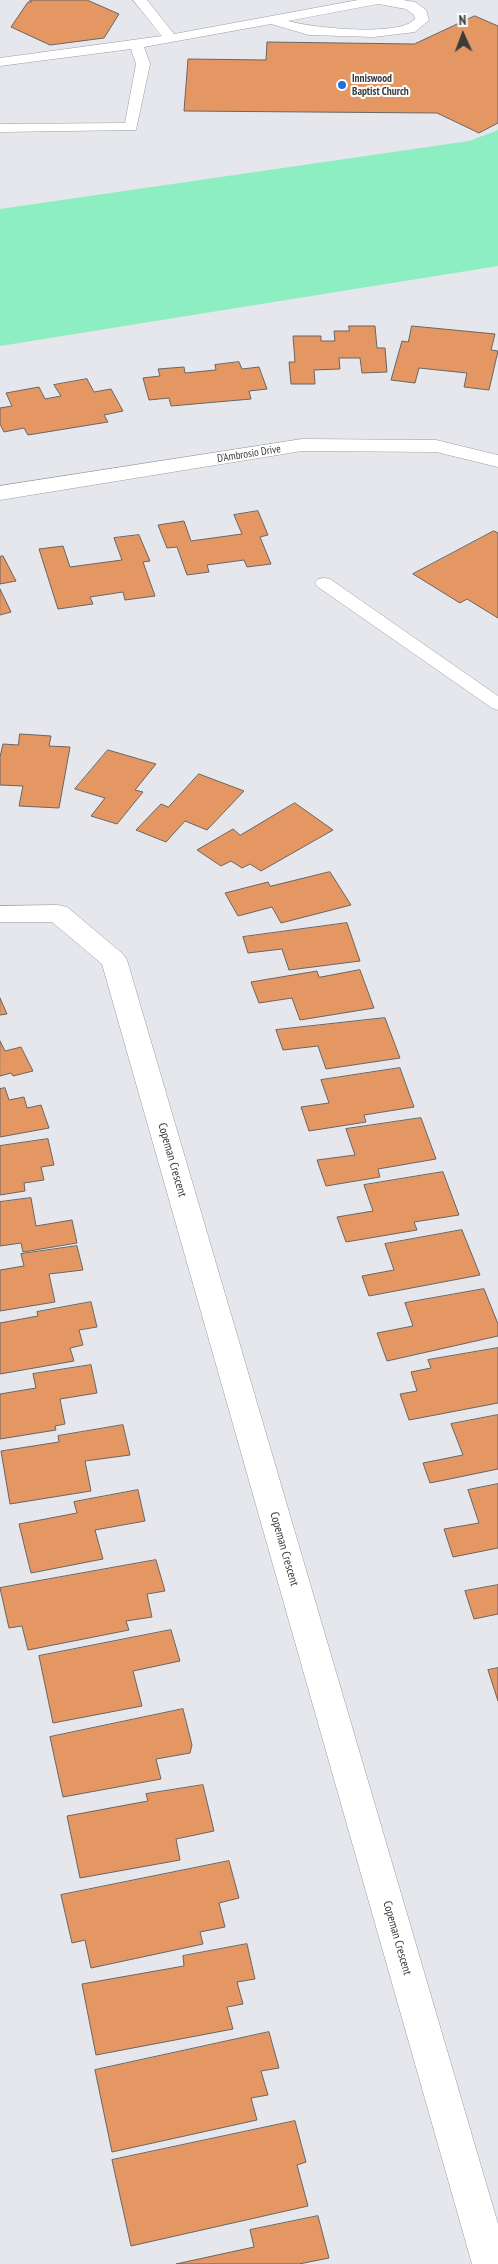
<!DOCTYPE html>
<style>
body{margin:0}
#map{position:relative;width:498px;height:2264px;overflow:hidden;background:#e5e7ec;font-family:"PT Sans Narrow",sans-serif}
canvas{display:block}
.north{position:absolute;left:438px;top:10px;width:50px;height:50px;-webkit-text-stroke:4px #fff;paint-order:stroke;rotate:358deg;font-size:14px;font-weight:700;line-height:20px;text-align:center;color:#3a3b3c}
.north::after{content:'';display:block;margin:auto;width:18px;height:22px;background:#3a3b3c;clip-path:polygon(50% 0,100% 100%,50% 72%,0 100%)}
</style>
<div id="map">
<canvas width="498" height="2264"></canvas>
<div class="north">N</div>
</div>
<script>
const ctx = document.querySelector('canvas').getContext('2d');
ctx.lineJoin = 'round';
function paint(path, color) { ctx.fillStyle = color; ctx.fill(path, 'evenodd'); }
function trace(path, color, width, dash) { ctx.strokeStyle = color; ctx.lineWidth = width; ctx.lineCap = dash ? 'butt' : 'round'; ctx.setLineDash(dash || []); ctx.stroke(path); }
function write(font, color, halo, rows, align = 'center') {
  ctx.font = font + ' "PT Sans Narrow",sans-serif'; ctx.lineWidth = 4; ctx.setLineDash([]); ctx.textBaseline = 'middle'; ctx.strokeStyle = halo; ctx.fillStyle = color; for (const [text, x, y, turn = 0] of rows) {
    ctx.save(); ctx.translate(x, y); ctx.rotate((+turn || 0) * Math.PI / 180); ctx.textAlign = isNaN(turn) ? turn : align; if (halo) ctx.strokeText(text, 0, 0); ctx.fillText(text, 0, 0); ctx.restore();
  }
}
paint(new Path2D(`
 M498,130v136l-498,80v-137l469,-68z`), '#8deec1');
const building = new Path2D(`
 M30,0h57l32,14 -15,24 -54,7 -39,-18 17,-25h3z
 M475,16l23,10v97l-19,10 -42,-20 -253,-2 4,-52 78,1 1,-18 147,2z
 M349,326h26l2,22h8l2,24 -25,1 -2,-15h-21l1,11 -26,1 1,14h-24l-2,-22h6l-2,-26h28v5h14l-1,-10h15z
 M412,326l83,8 -4,16 7,1 -9,39 -25,-3 3,-14 -48,-5 -4,15 -24,-3 11,-39 6,1z
 M239,362l3,7 17,-2 8,22 -18,2 2,8 -80,7 -2,-8 -20,2 -6,-22 17,-2 -2,-7 26,-2 1,6 31,-3 -1,-5z
 M87,379l7,13 17,-3 12,22 -19,4 4,7 -80,13 -4,-7 -20,4 -4,-8v-16l12,-2 -6,-13 33,-6 6,12 16,-3 -7,-11z
 M258,511l10,24 -8,2 11,27 -24,3 -3,-7 -37,5 2,7 -22,3 -10,-28 -10,1 -9,-23 26,-4 7,20 51,-7 -8,-19z
 M494,531l4,2v85l-31,-19 -7,4 -47,-29z
 M139,535l11,26 -7,1 12,34 -30,4 -2,-8 -33,5 3,7 -35,5 -19,-60 24,-3 7,21 52,-7 -8,-22z
 M3,556l13,25 -16,3v-27z
 M0,589l11,23 -11,3z
 M20,734l31,2 -2,10 21,1 -11,61 -40,-2 4,-20 -23,-1v-28l3,-13 15,1z
 M108,750l48,14 -21,26 8,2 -26,32 -26,-8 14,-18 -30,-9z
 M199,774l45,17 -37,39 -22,-9 -19,21 -30,-12 25,-26 7,3z
 M295,803l38,27 -72,41 -11,-7 -8,4 -11,-7 -10,5 -24,-16 36,-21 7,6z
 M330,872l21,33 -70,18 -9,-16 -34,9 -13,-23 43,-11 2,4z
 M347,923l13,38 -71,9 -7,-21 -34,4 -5,-16z
 M360,970l14,38 -74,12 -8,-22 -33,5 -8,-21 66,-11 2,6z
 M0,998l7,16 -7,1z
 M385,1018l15,40 -74,11 -8,-23 -35,4 -7,-20z
 M0,1041l5,10 16,-4 12,24 -20,5 -2,-3 -11,3z
 M400,1068l14,39 -50,8 2,7 -57,9 -8,-24 28,-4 -8,-23z
 M5,1088l4,12 15,-3 3,11 14,-3 8,23 -49,9v-48z
 M421,1118l15,41 -58,10 2,8 -54,9 -9,-26 38,-5 -9,-26z
 M48,1139l6,26 -13,2 3,13 -20,3 1,8 -25,4v-49z
 M443,1172l16,43 -45,7 3,8 -71,12 -9,-25 36,-6 -9,-26z
 M31,1198l5,28 36,-6 5,23 -54,9 -2,-9 -21,3v-44z
 M462,1230l18,45 -111,21 -7,-20 32,-6 -9,-26z
 M77,1246l6,24 -34,4 6,28 -55,9v-41l24,-4 -3,-12z
 M484,1289l14,35v12l-111,25 -10,-28 36,-7 -8,-23z
 M91,1302l6,25 -18,3 4,15 -13,3 4,13 -74,13v-51l38,-7 -1,-4z
 M498,1348v55l-89,17 -9,-26 17,-3 -6,-19 20,-4 -3,-8z
 M91,1365l6,28 -37,6 5,25 -10,2 1,4 -56,9v-45l36,-6 -3,-14z
 M498,1415v54l-68,14 -7,-20 40,-8 -12,-31z
 M123,1425l7,30 -45,6 6,30 -81,13 -9,-53 58,-9 -1,-6z
 M498,1484v64l-45,9 -9,-28 35,-6 -11,-33z
 M138,1490l7,31 -50,9 8,29 -72,14 -12,-49 58,-11 -3,-11z
 M156,1560l9,31 -18,3 5,23 -26,4 3,9 -101,20 -6,-24 -13,2 -9,-40z
 M498,1585v29l-24,5 -9,-28z
 M171,1630l9,31 -47,10 9,35 -89,17 -14,-67z
 M498,1668v33l-10,-31z
 M183,1709l9,36 -2,8 -34,6 5,20 -98,18 -13,-60z
 M203,1785l11,46 -38,8 4,21 -100,18 -13,-62 81,-15 -2,-7z
 M229,1861l10,37 -20,5 6,24 -25,5 3,12 -112,24 -6,-28 -13,3 -11,-48z
 M247,1944l8,35 -18,3 6,22 -16,3 6,22 -137,26 -14,-71 102,-18 -1,-10z
 M269,2032l10,36 -18,3 7,24 -17,3 6,22 -145,32 -17,-82z
 M295,2121l11,41 -9,3 11,41 -177,40 -19,-86z
 M318,2216l11,42 -30,6h-123l78,-17 -4,-17z`);
paint(building, '#e49763');
trace(building, '#696562', 1);
const service = new Path2D(`
 M133,0h14l27,34 184,-34h45l12,2 11,8 3,10 -14,12 -41,5 -65,-2 -38,-11 -127,23 6,17 -14,66 -136,2v-8l125,-1 11,-59 -5,-15 -131,17v-8l162,-22zM378,4l28,5 8,6 1,4c-3,2 -6,5 -10,6 -25,9 -91,3 -117,-4z
 M324,578l6,1 168,117v14l-6,-2 -174,-121 -3,-4 3,-4z`);
const minor = new Path2D(`
 M302,439l134,1 62,15v12l-62,-15 -134,-1 -302,49v-14z
 M58,905l9,2 56,47 4,6 371,1264v40h-26l-370,-1300 -50,-42h-52v-16z`);
trace(service, '#9a9da1', 1);
trace(minor, '#9a9da1', 1);
paint(service, '#fff');
paint(minor, '#fff');
for (const [x, y, r, color] of [
 [342,85,5,"#1a74dd"]
]) { const dot = new Path2D(); dot.arc(x, y, r, 0, 2 * Math.PI); ctx.fillStyle = color; ctx.fill(dot); trace(dot, '#fff', 2); }
write('bold 11px', '#3a3b3c', '#fff', [
 ["Inniswood",352,79],
 ["Baptist Church",352,92]
], 'left');
write('11px', '#3a3b3c', '#fff', [
 ["D'Ambrosio Drive",249,454,-9]
]);
write('12px', '#3a3b3c', '#fff', [
 ["Copeman Crescent",172,1160,74],
 ["Copeman Crescent",284,1549,74],
 ["Copeman Crescent",397,1938,74]
]);
</script>
